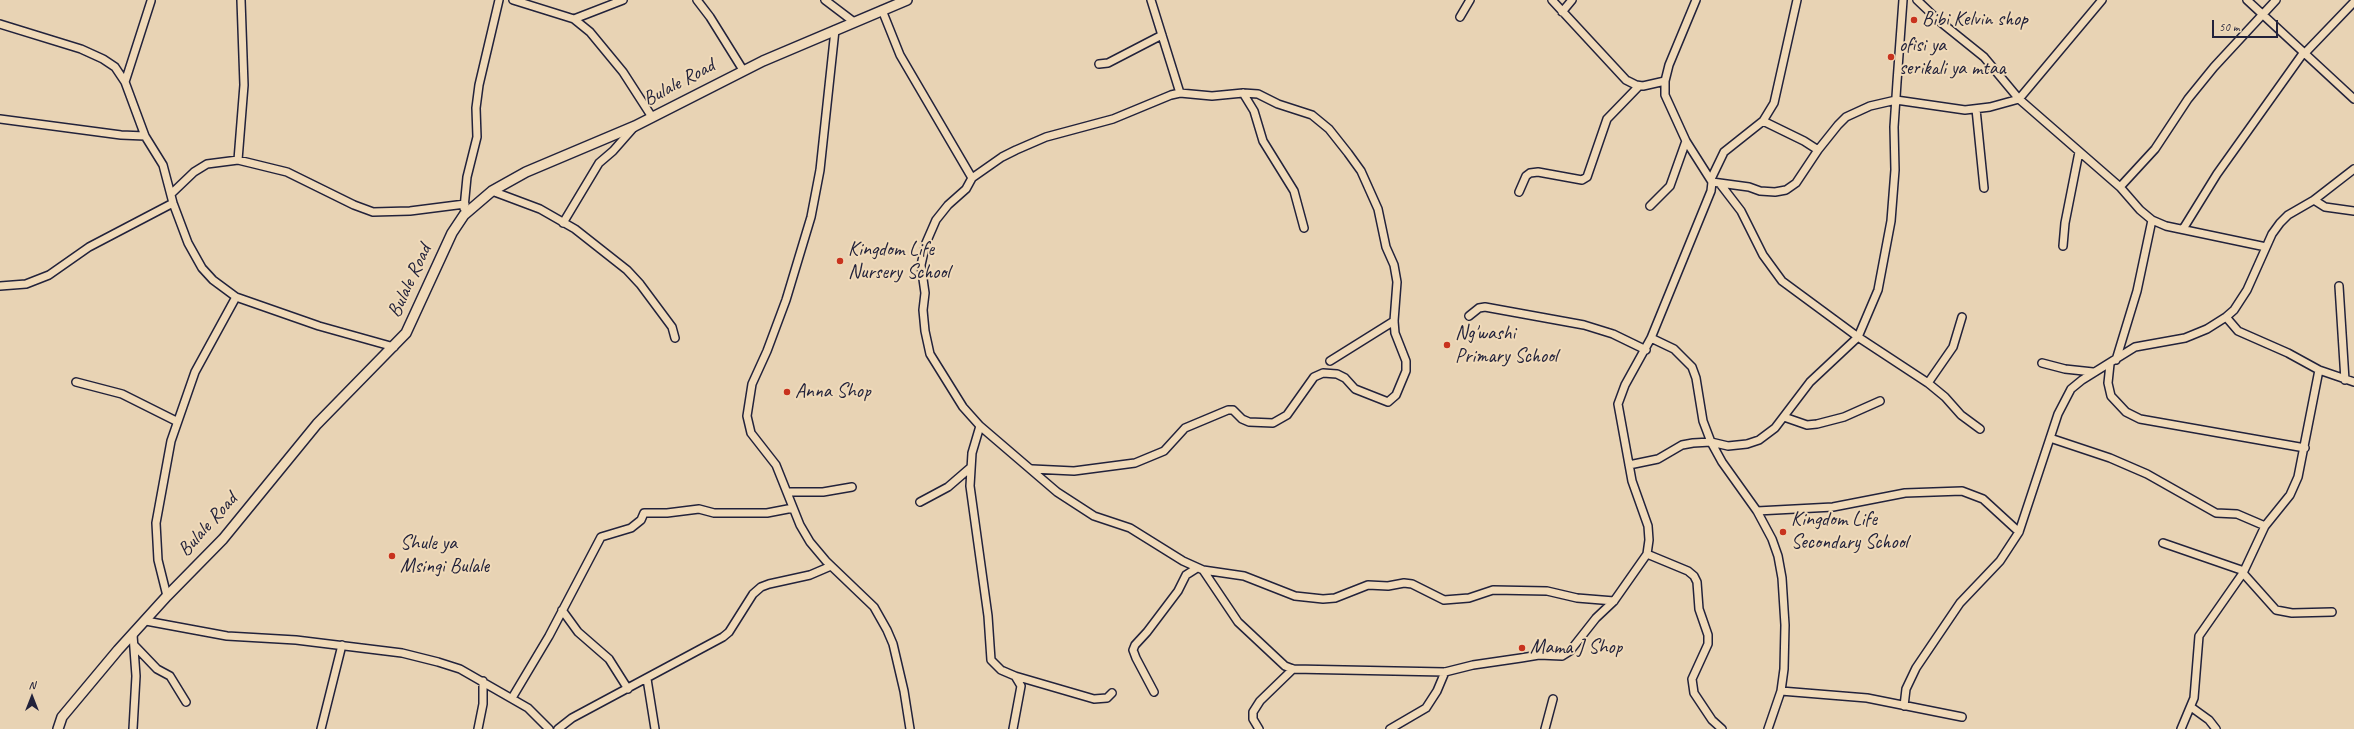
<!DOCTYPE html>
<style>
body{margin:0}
#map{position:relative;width:2354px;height:729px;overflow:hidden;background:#e8d3b4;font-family:Caveat,sans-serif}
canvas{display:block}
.north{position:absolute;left:12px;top:677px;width:40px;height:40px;-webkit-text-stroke:3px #f0dab9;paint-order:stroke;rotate:0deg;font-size:11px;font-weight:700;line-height:16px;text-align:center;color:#22223b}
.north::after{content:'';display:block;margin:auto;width:14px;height:18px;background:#22223b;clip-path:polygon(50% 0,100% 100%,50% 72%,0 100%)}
.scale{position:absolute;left:2212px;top:20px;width:66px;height:18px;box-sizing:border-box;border:2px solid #22223b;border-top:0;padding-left:5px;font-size:12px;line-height:14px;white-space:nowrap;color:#22223b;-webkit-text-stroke:3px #f0dab9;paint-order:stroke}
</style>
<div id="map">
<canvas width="2354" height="729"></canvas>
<div class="north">N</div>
<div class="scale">50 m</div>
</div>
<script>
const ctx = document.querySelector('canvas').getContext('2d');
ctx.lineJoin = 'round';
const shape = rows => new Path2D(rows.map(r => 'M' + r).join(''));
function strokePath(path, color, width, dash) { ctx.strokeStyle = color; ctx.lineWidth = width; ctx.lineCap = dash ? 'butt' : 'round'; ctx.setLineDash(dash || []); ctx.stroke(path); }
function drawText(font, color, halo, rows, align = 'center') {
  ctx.font = font + ' Caveat,sans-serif'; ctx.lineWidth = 4; ctx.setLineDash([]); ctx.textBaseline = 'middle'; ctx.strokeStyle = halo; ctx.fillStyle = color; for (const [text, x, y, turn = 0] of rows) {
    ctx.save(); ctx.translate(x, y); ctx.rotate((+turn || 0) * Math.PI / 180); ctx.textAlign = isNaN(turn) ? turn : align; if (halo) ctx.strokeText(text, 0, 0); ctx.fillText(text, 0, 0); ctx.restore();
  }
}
const minor = shape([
 [513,0,574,19,590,32,623,72,652,117],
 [697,0,710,17,743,70],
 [825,0,854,22],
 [1151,0,1180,93],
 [1552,0,1626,80,1636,85,1643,86,1665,81],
 [1917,0,1938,20,1984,57,2019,99,2120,187,2140,210,2152,220,2166,226,2266,247],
 [2247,0,2354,99],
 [882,10,900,55,972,178,966,189,948,205,936,220,926,243,921,265,925,293,923,310,925,331,930,354,963,407,980,426,1057,492,1094,516,1130,528,1183,561,1203,570,1238,622,1285,666,1293,669,1445,672,1473,665,1521,658,1539,655,1562,656,1570,651,1596,618,1614,601,1647,554,1649,540,1648,526,1632,481,1618,404,1625,385,1651,338,1711,191,1712,182,1686,141,1665,95,1665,81,1669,65,1696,0],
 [1562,12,1572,0],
 [1460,17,1470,0],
 [574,19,623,0],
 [0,24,81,49,103,59,115,67,125,82,145,136,163,165,173,203,188,243,202,268,213,280,236,297,319,326,394,347],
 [835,30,820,170,811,217,786,300,767,351,752,384,747,416,751,433,776,465,800,525,810,542,826,561,874,607,887,630,893,644,904,691,910,729],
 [2305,53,2354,2],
 [1099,64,1108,63,1162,35],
 [125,82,151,1],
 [1243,93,1254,111,1263,141,1294,191,1304,228],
 [1976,109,1984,188],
 [0,119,121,135,145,136],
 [1763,121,1804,141,1818,150],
 [238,160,244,85,241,0],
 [972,178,1002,157,1016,150,1046,137,1113,119,1171,95,1180,93,1212,96,1243,93,1258,94,1278,104,1312,115,1329,129,1348,153,1361,171,1378,209,1386,247,1394,265,1397,282,1394,321,1395,333,1406,361,1406,371,1396,395,1388,402,1355,389,1345,378,1337,374,1323,373,1314,377,1287,415,1273,423,1249,422,1242,419,1233,410,1228,410,1185,428,1164,451,1135,463,1074,471,1032,469],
 [1711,179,1724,152,1763,121,1774,103,1797,0],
 [1712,182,1749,187,1760,191,1775,192,1786,190,1796,183,1818,150,1838,125,1846,117,1870,106,1896,100,1965,110,1990,107,2019,99,2102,0],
 [1721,185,1741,211,1763,255,1782,281,1858,337,1928,383,1945,397,1961,415,1980,429],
 [2120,187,2155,149,2188,99,2214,67,2276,0],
 [492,191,540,209,575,229,627,270,640,284,672,327,675,338],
 [1519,192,1526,176,1530,173,1538,172,1582,180,1587,177,1607,119,1639,86],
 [171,194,194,172,207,164,238,160,287,172,354,205,373,212,410,211,465,204],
 [2314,200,2325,207,2354,211],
 [1650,206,1670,186,1686,141],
 [464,208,467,177,477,137,476,108,479,85,499,0],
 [563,223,599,163,613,151,635,126],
 [2183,229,2217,174,2304,52],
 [2063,246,2065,223,2079,152],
 [0,286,26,284,49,275,89,247,173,203],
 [2339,286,2345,380],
 [1469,316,1479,308,1485,307,1584,325,1613,334,1646,350],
 [2226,317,2238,331,2288,353,2319,370,2354,382],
 [1651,338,1674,349,1692,367,1696,378,1703,421,1711,442,1722,462,1757,511,1772,539,1778,556,1782,578,1785,625,1784,669,1781,691,1768,729],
 [2116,360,2137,291,2152,220],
 [1330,361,1394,321],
 [2042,363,2065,369,2093,372],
 [2110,364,2108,383,2111,396,2126,412,2140,419,2305,448],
 [76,382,122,394,176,421],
 [1928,383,1953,347,1962,317],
 [1784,417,1807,425,1817,424,1844,417,1880,401],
 [980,426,972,453,970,486,988,616,991,660,1001,670,1015,676,1021,686,1013,729],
 [2050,438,2110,458,2147,474,2216,513,2237,514,2265,526],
 [1629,465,1658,459,1682,445,1693,443,1711,442,1728,446,1747,444,1759,440,1775,428,1810,382,1858,337,1878,290,1891,221,1895,170,1894,127,1897,82,1903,0],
 [787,492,823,492,852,487],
 [920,502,948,487,970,468],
 [1757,511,1833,507,1905,493,1962,491,1983,499,2019,532],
 [2163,543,2244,571],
 [1647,554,1688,571,1694,576,1697,582,1699,609,1708,635,1708,644,1692,679,1694,693,1712,720,1722,729],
 [1203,570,1244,576,1295,596,1323,599,1335,598,1368,585,1388,586,1404,583,1412,584,1444,600,1469,598,1493,590,1547,591,1577,598,1614,601],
 [2243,573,2276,610,2292,613,2332,612],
 [167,596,158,560,156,523,171,441,195,372,236,297],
 [562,610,578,632,609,659,628,689],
 [146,621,227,636,296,640,402,653,438,662,460,669,528,708,549,729],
 [133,635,136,676,133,729],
 [134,645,157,669,170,676,186,702],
 [1015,676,1094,699,1107,698,1112,693],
 [647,679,655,729],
 [1781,691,1867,698,1962,717],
 [1154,692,1136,658,1133,650,1135,645,1147,632,1178,591,1186,575,1197,568],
 [512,698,549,636,601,537,631,528,641,520,644,513,667,513,699,509,714,513,767,513,793,508],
 [1904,706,1906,689,1916,668,1960,603,2000,561,2019,532,2058,414,2071,389,2082,380,2135,347,2185,338,2207,329,2226,317,2234,310,2247,290,2272,234,2280,223,2288,215,2314,200,2354,169],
 [2191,707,2209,720,2216,729],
 [321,729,342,645],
 [478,729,483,704,483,681],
 [558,729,572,718,723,637,729,632,753,594,761,587,769,584,810,575,831,566],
 [1259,729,1253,719,1253,712,1260,701,1293,669],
 [1390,729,1426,708,1437,691,1445,672],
 [1545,729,1553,699],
 [2181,729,2194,698,2199,636,2243,573,2265,526,2290,495,2298,477,2319,370]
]);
const tertiary = shape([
 [58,729,62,717,118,650,167,596,223,539,317,424,406,333,452,233,464,215,492,191,526,172,635,126,763,61,907,0]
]);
strokePath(minor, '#22223b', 10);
strokePath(tertiary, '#22223b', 12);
strokePath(minor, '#f0dab9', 7);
strokePath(tertiary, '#f0dab9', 9);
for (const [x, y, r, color] of [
 [1914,20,4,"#c8321e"],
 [1891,57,4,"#c8321e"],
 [840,261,4,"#c8321e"],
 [1447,345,4,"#c8321e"],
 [787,392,4,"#c8321e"],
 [1783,532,4,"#c8321e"],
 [392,556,4,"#c8321e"],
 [1522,648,4,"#c8321e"]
]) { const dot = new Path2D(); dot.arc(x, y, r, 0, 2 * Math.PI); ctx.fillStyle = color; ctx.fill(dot); strokePath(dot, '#f0dab9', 1.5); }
drawText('20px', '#22223b', '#f0dab9', [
 ["Bibi Kelvin shop",1922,20],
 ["ofisi ya",1899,46],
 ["serikali ya mtaa",1899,69],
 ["Kingdom Life",848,250],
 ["Nursery School",848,273],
 ["Ng'washi",1455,334],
 ["Primary School",1455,357],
 ["Anna Shop",795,392],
 ["Kingdom Life",1791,520],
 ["Secondary School",1791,543],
 ["Shule ya",400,544],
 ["Msingi Bulale",400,567],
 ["Mama J Shop",1530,648]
], 'left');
drawText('20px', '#22223b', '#f0dab9', [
 ["Bulale Road",679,83,-28],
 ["Bulale Road",410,281,-65],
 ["Bulale Road",208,525,-48]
]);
</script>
